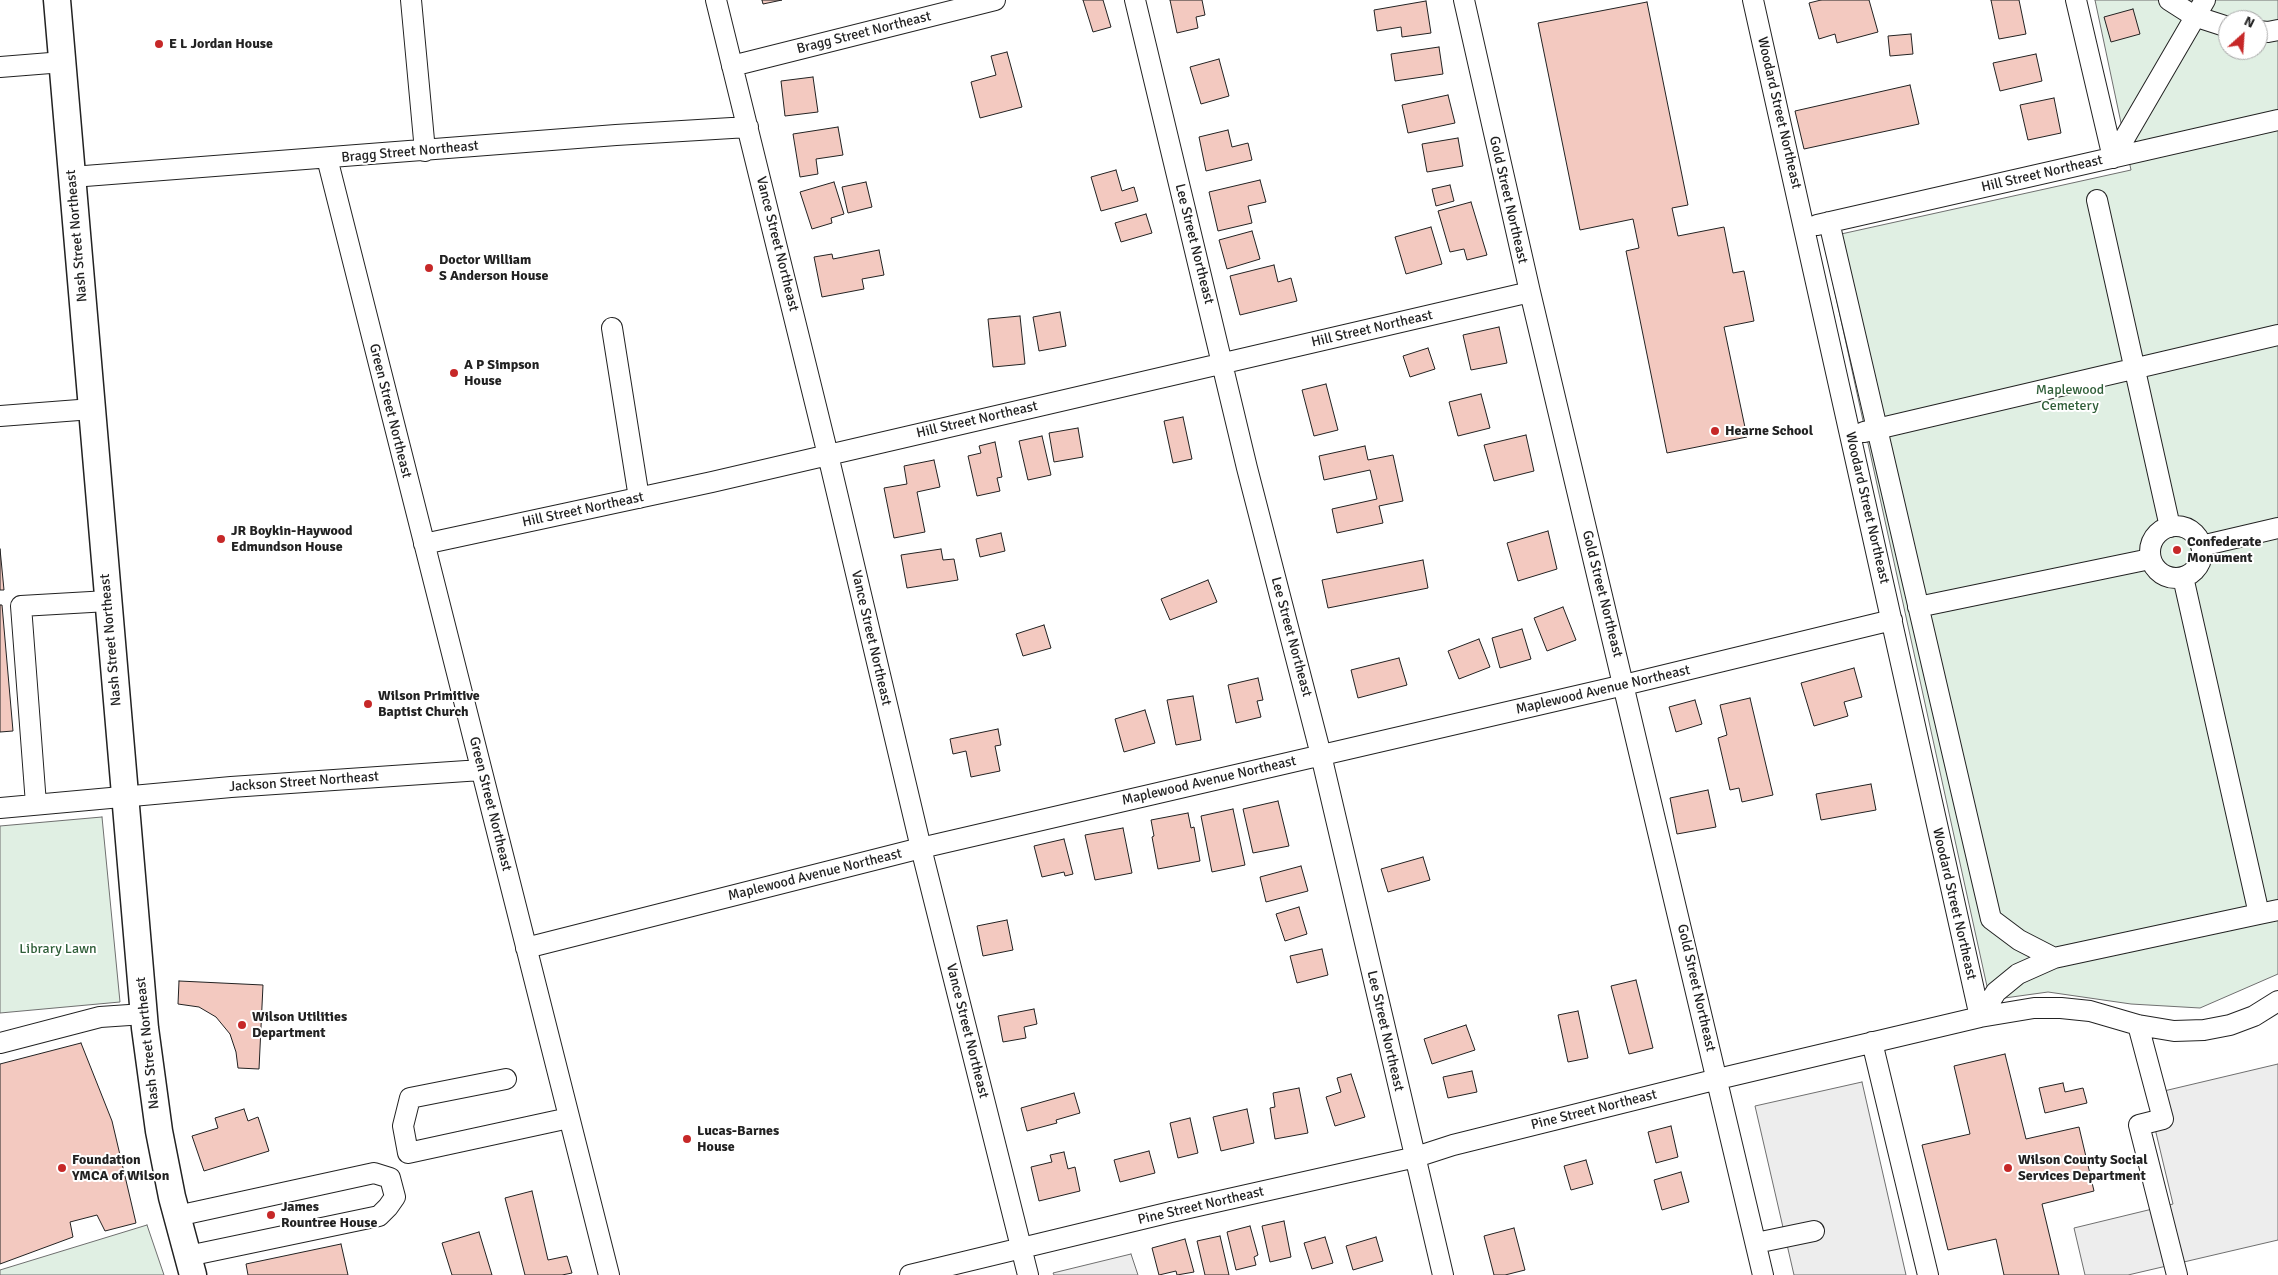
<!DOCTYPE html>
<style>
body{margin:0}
#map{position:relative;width:2278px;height:1275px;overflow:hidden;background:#fff;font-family:Signika,sans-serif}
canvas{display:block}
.north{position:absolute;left:2218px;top:10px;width:50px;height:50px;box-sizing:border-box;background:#fff;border:1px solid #a7a7a7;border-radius:50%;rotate:26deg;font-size:14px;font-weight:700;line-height:20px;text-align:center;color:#222}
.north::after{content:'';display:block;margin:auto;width:18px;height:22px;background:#c62828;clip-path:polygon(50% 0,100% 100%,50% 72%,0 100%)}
</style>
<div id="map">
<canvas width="2278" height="1275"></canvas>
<div class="north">N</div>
</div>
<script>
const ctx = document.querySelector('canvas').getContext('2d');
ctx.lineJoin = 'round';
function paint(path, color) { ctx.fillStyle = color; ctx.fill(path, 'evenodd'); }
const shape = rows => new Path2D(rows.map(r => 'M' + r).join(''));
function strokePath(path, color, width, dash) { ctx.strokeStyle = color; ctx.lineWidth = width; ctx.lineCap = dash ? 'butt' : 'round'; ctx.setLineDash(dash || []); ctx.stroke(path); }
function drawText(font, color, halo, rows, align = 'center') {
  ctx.font = font + ' Signika,sans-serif'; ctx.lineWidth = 4; ctx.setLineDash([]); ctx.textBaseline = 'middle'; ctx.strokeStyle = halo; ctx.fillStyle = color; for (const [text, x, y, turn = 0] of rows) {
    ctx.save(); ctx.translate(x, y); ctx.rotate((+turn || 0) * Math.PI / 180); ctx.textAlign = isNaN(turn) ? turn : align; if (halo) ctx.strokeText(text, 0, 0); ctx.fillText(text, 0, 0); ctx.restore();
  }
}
const green = shape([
 [2095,0,2278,0,2278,974,2200,1008,2131,1004,2048,992,1990,1000,1823,238,2131,170,2095,0],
 [2228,20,2258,20,2258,50,2228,50,2228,20],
 [102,817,120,1002,0,1013,0,826,102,817],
 [147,1225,164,1275,0,1275,0,1270,147,1225]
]);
paint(green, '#e0efe3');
strokePath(green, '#6f6f6f', 1);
const parking = shape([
 [2278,1064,2278,1240,2128,1275,2085,1275,2074,1228,2173,1204,2147,1095,2278,1064],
 [1862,1082,1906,1275,1794,1275,1755,1106,1862,1082],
 [1131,1254,1138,1275,1054,1275,1053,1273,1131,1254]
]);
paint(parking, '#ededed');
strokePath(parking, '#6f6f6f', 1);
const building = shape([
 [762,0,782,0,763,4,762,0],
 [1083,0,1103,0,1111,27,1093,32,1083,0],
 [1170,0,1202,0,1205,15,1196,17,1198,28,1177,33,1170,0],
 [1821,0,1869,0,1878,32,1837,43,1835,34,1819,39,1809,3,1821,0],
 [1991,0,2019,0,2026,34,1999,39,1991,0],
 [1426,1,1431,33,1402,37,1401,27,1377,31,1374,10,1426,1],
 [1647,2,1688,205,1672,208,1678,236,1724,227,1733,273,1744,271,1754,321,1724,327,1747,437,1667,453,1626,251,1639,248,1633,219,1580,230,1538,23,1647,2],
 [2133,9,2140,34,2111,42,2104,17,2133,9],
 [1911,34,1913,54,1890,56,1888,36,1911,34],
 [1439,47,1443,74,1395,81,1391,54,1439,47],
 [1007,52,1022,107,980,118,971,82,996,75,991,56,1007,52],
 [2036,54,2042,81,2000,91,1993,63,2036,54],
 [1219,59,1229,96,1201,104,1190,67,1219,59],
 [813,77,818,112,785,116,781,81,813,77],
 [1910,85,1919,124,1804,149,1795,111,1910,85],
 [1448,95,1455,123,1408,133,1402,105,1448,95],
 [2054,98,2061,133,2028,140,2020,105,2054,98],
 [838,127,843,155,816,159,818,174,800,177,793,134,838,127],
 [1228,130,1232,147,1248,143,1252,160,1206,171,1199,137,1228,130],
 [1458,138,1463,166,1427,172,1422,144,1458,138],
 [1116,170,1122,191,1134,187,1138,201,1101,211,1091,177,1116,170],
 [1260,180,1266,202,1248,206,1252,223,1218,231,1209,192,1260,180],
 [834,182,844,214,831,218,832,223,812,229,800,192,834,182],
 [866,182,872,207,848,213,842,187,866,182],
 [1450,185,1454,201,1436,206,1432,189,1450,185],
 [1471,202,1487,255,1467,260,1464,249,1450,252,1438,211,1471,202],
 [1146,214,1152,233,1121,242,1115,223,1146,214],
 [1431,227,1442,264,1406,274,1395,237,1431,227],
 [1252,231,1260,259,1227,269,1219,240,1252,231],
 [879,250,884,275,862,279,864,289,822,297,814,257,832,254,833,259,879,250],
 [1274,265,1278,282,1291,278,1297,301,1240,315,1230,276,1274,265],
 [1060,312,1066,346,1039,351,1033,317,1060,312],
 [1020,316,1025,364,993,367,988,319,1020,316],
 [1499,327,1507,363,1471,370,1463,335,1499,327],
 [1428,348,1435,369,1410,377,1403,356,1428,348],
 [1326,384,1338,430,1314,436,1302,390,1326,384],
 [1481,394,1490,428,1458,436,1449,402,1481,394],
 [1183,417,1192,459,1173,463,1164,421,1183,417],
 [1078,428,1083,457,1054,462,1049,433,1078,428],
 [1526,435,1534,471,1494,481,1484,445,1526,435],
 [1042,436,1051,475,1028,480,1019,441,1042,436],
 [995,442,1002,477,997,478,1000,491,977,496,968,456,981,453,979,446,995,442],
 [1365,446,1368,460,1393,455,1403,501,1379,506,1383,523,1337,533,1332,509,1377,499,1370,470,1324,480,1319,456,1365,446],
 [934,460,940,487,917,492,925,532,894,538,884,488,907,484,904,466,934,460],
 [1548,531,1557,569,1518,581,1507,543,1548,531],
 [1001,533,1005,551,980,557,976,539,1001,533],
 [0,549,4,590,0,590,0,549],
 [941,549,943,560,954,559,958,580,907,588,901,555,941,549],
 [1423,560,1428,588,1328,608,1322,580,1423,560],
 [1208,580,1217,602,1170,620,1161,599,1208,580],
 [0,605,2,605,13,731,0,732,0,605],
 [1563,607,1576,640,1547,651,1534,618,1563,607],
 [1044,625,1051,648,1023,656,1016,634,1044,625],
 [1522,629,1531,659,1500,668,1492,638,1522,629],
 [1479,639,1490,667,1459,679,1448,651,1479,639],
 [1399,658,1407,685,1358,698,1351,670,1399,658],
 [1854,668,1862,697,1844,702,1848,716,1814,726,1801,683,1854,668],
 [1258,678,1263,700,1257,701,1261,717,1236,723,1228,685,1258,678],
 [1193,696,1201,740,1176,745,1167,700,1193,696],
 [1750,698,1773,795,1742,802,1739,788,1730,790,1718,738,1727,735,1720,705,1750,698],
 [1695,700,1702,724,1676,732,1669,707,1695,700],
 [1145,710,1155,743,1124,752,1115,719,1145,710],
 [998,729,1001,745,995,746,1000,771,971,777,966,751,953,754,950,739,998,729],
 [1871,784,1876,810,1821,820,1816,794,1871,784],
 [1708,790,1716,827,1677,834,1670,798,1708,790],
 [1278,801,1289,846,1253,853,1243,809,1278,801],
 [1233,809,1245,865,1212,872,1201,816,1233,809],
 [1188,813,1191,828,1194,827,1200,861,1158,869,1152,837,1154,836,1151,820,1188,813],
 [1123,828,1132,873,1095,880,1085,835,1123,828],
 [1064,839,1073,874,1065,876,1064,872,1042,877,1034,846,1064,839],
 [1423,857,1430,880,1388,892,1381,869,1423,857],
 [1301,866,1308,891,1266,902,1260,877,1301,866],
 [1299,907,1307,934,1285,941,1276,914,1299,907],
 [1007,920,1013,950,983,956,977,926,1007,920],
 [1322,949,1328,975,1297,983,1290,956,1322,949],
 [1636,980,1653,1048,1629,1054,1611,986,1636,980],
 [179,981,263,985,259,1069,238,1068,236,1052,230,1034,216,1017,199,1007,178,1004,179,981],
 [1034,1009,1037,1024,1024,1027,1026,1038,1003,1042,998,1016,1034,1009],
 [1578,1011,1588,1058,1568,1062,1558,1015,1578,1011],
 [1466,1025,1475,1050,1432,1064,1424,1039,1466,1025],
 [81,1043,112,1121,136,1223,105,1231,97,1215,70,1222,73,1237,0,1264,0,1064,81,1043],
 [2005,1054,2026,1139,2079,1127,2094,1191,2042,1204,2059,1275,2004,1275,1996,1239,1948,1250,1922,1145,1970,1134,1954,1066,2005,1054],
 [1472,1071,1477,1092,1448,1098,1443,1077,1472,1071],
 [1351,1074,1365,1117,1335,1126,1326,1097,1341,1092,1337,1078,1351,1074],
 [2063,1083,2065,1092,2083,1088,2087,1103,2045,1113,2039,1088,2063,1083],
 [1299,1088,1308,1133,1275,1139,1270,1108,1275,1107,1273,1093,1299,1088],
 [1074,1093,1080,1113,1056,1120,1057,1123,1027,1131,1021,1108,1074,1093],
 [244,1109,248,1121,258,1117,269,1151,204,1171,192,1136,218,1128,215,1118,244,1109],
 [1247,1109,1254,1143,1221,1151,1213,1117,1247,1109],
 [1190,1118,1198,1153,1178,1158,1170,1123,1190,1118],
 [1671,1126,1678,1157,1656,1163,1648,1132,1671,1126],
 [1149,1151,1155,1173,1120,1182,1114,1160,1149,1151],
 [1064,1152,1068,1169,1075,1167,1080,1191,1039,1201,1031,1167,1052,1162,1050,1155,1064,1152],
 [1586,1160,1593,1184,1571,1190,1564,1166,1586,1160],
 [1681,1172,1689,1202,1662,1210,1654,1180,1681,1172],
 [532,1191,548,1260,567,1256,572,1273,562,1275,525,1275,505,1198,532,1191],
 [1284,1221,1291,1257,1270,1262,1262,1226,1284,1221],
 [1250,1226,1258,1255,1254,1257,1256,1265,1236,1270,1227,1232,1250,1226],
 [1514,1228,1525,1270,1505,1275,1494,1275,1484,1236,1514,1228],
 [479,1232,492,1275,452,1275,442,1243,479,1232],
 [1220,1236,1229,1275,1205,1275,1197,1241,1220,1236],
 [1325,1237,1333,1263,1312,1269,1304,1243,1325,1237],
 [1376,1237,1383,1261,1353,1270,1346,1246,1376,1237],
 [1185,1239,1194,1272,1177,1275,1176,1271,1159,1275,1152,1248,1185,1239],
 [341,1244,348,1275,248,1275,246,1264,341,1244]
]);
paint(building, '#f3c9c0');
strokePath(building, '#222', 1);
const minor = shape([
 [411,0,425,151],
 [716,0,828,455,921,848,1028,1275],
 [1135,0,1247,468,1321,755,1443,1275],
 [1464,0,1530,292,1763,1275],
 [1753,0,1980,1017],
 [2076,0,2113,158],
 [2169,0,2194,16,2228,27],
 [2258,31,2268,32,2278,30],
 [732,66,995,0],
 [0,67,63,62],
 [327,158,609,1275],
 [2113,158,2205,0],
 [72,177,616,135,748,127],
 [2097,200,2170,527],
 [1829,222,1991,919,2019,940,2054,958],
 [1817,225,2278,120],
 [612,328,639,498],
 [0,416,92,409],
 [1864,432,2278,335],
 '2150 552a26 26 0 1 1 52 0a26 26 0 1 1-52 0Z',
 [424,544,712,482,1530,292],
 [2201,546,2278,528],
 [2183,577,2259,914,2278,910],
 [1918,607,2150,559],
 [36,804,21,606,108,601],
 [0,808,231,787,481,770],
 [526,948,921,848,1624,685,1892,620],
 [1980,1017,1996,992,2018,974,2054,958,2259,914],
 [2138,1025,2163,1119,2139,1125,2177,1275],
 [1872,1042,1928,1275],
 [0,1043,100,1017,144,1014],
 [506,1079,410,1098,403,1126,408,1153,569,1118],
 [177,1216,374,1173,390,1178,395,1197,388,1207,379,1216,188,1256],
 [1756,1243,1814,1231],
 [910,1275,1171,1212,1416,1157,1453,1145,1718,1079,1980,1017,2034,1008,2061,1008,2090,1011,2138,1025,2174,1031,2204,1030,2230,1025,2254,1016,2278,1001]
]);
const major = shape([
 [57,0,145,1028,159,1131,172,1197,193,1275]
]);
strokePath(minor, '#222', 22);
strokePath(major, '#222', 29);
strokePath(minor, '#fff', 20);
strokePath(major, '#fff', 26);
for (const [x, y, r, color] of [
 [159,44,5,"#c62828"],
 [429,268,5,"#c62828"],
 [454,373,5,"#c62828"],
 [1715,431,5,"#c62828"],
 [221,539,5,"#c62828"],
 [2177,550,5,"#c62828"],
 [368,704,5,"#c62828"],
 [242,1025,5,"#c62828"],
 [687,1139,5,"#c62828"],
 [62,1168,5,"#c62828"],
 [2008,1168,5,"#c62828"],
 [271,1215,5,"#c62828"]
]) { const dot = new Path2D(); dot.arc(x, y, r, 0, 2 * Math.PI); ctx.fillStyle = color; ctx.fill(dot); strokePath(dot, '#fff', 2); }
drawText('14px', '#222', '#fff', [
 ["Bragg Street Northeast",864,33,-14],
 ["Woodard Street Northeast",1779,113,77],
 ["Bragg Street Northeast",410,152,-5],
 ["Hill Street Northeast",2042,174,-13],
 ["Gold Street Northeast",1508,200,77],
 ["Nash Street Northeast",77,236,-95],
 ["Vance Street Northeast",777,244,76],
 ["Lee Street Northeast",1194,244,76],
 ["Hill Street Northeast",1372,329,-13],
 ["Green Street Northeast",390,411,76],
 ["Hill Street Northeast",977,420,-13],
 ["Woodard Street Northeast",1867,508,77],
 ["Hill Street Northeast",583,510,-12],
 ["Gold Street Northeast",1602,594,76],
 ["Lee Street Northeast",1291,637,75],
 ["Vance Street Northeast",871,638,77],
 ["Nash Street Northeast",111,640,-95],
 ["Maplewood Avenue Northeast",1603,690,-13],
 ["Maplewood Avenue Northeast",1209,781,-13],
 ["Jackson Street Northeast",304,782,-4],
 ["Green Street Northeast",490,804,76],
 ["Maplewood Avenue Northeast",815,875,-14],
 ["Woodard Street Northeast",1954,904,77],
 ["Gold Street Northeast",1696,988,77],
 ["Vance Street Northeast",967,1031,76],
 ["Lee Street Northeast",1385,1031,77],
 ["Nash Street Northeast",148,1043,-96],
 ["Pine Street Northeast",1594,1110,-14],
 ["Pine Street Northeast",1201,1206,-13]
]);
drawText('bold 14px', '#222', '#fff', [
 ["E L Jordan House",169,44],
 ["Doctor William",439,260],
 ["S Anderson House",439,276],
 ["A P Simpson",464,365],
 ["House",464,381],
 ["Hearne School",1725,431],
 ["JR Boykin-Haywood",231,531],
 ["Edmundson House",231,547],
 ["Confederate",2187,542],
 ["Monument",2187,558],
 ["Wilson Primitive",378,696],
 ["Baptist Church",378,712],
 ["Wilson Utilities",252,1017],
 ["Department",252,1033],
 ["Lucas-Barnes",697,1131],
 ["House",697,1147],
 ["Foundation",72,1160],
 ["YMCA of Wilson",72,1176],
 ["Wilson County Social",2018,1160],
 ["Services Department",2018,1176],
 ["James",281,1207],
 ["Rountree House",281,1223]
], 'left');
drawText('14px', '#2f5e38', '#fff', [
 ["Maplewood",2070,390],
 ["Cemetery",2070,406],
 ["Library Lawn",58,949]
]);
</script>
